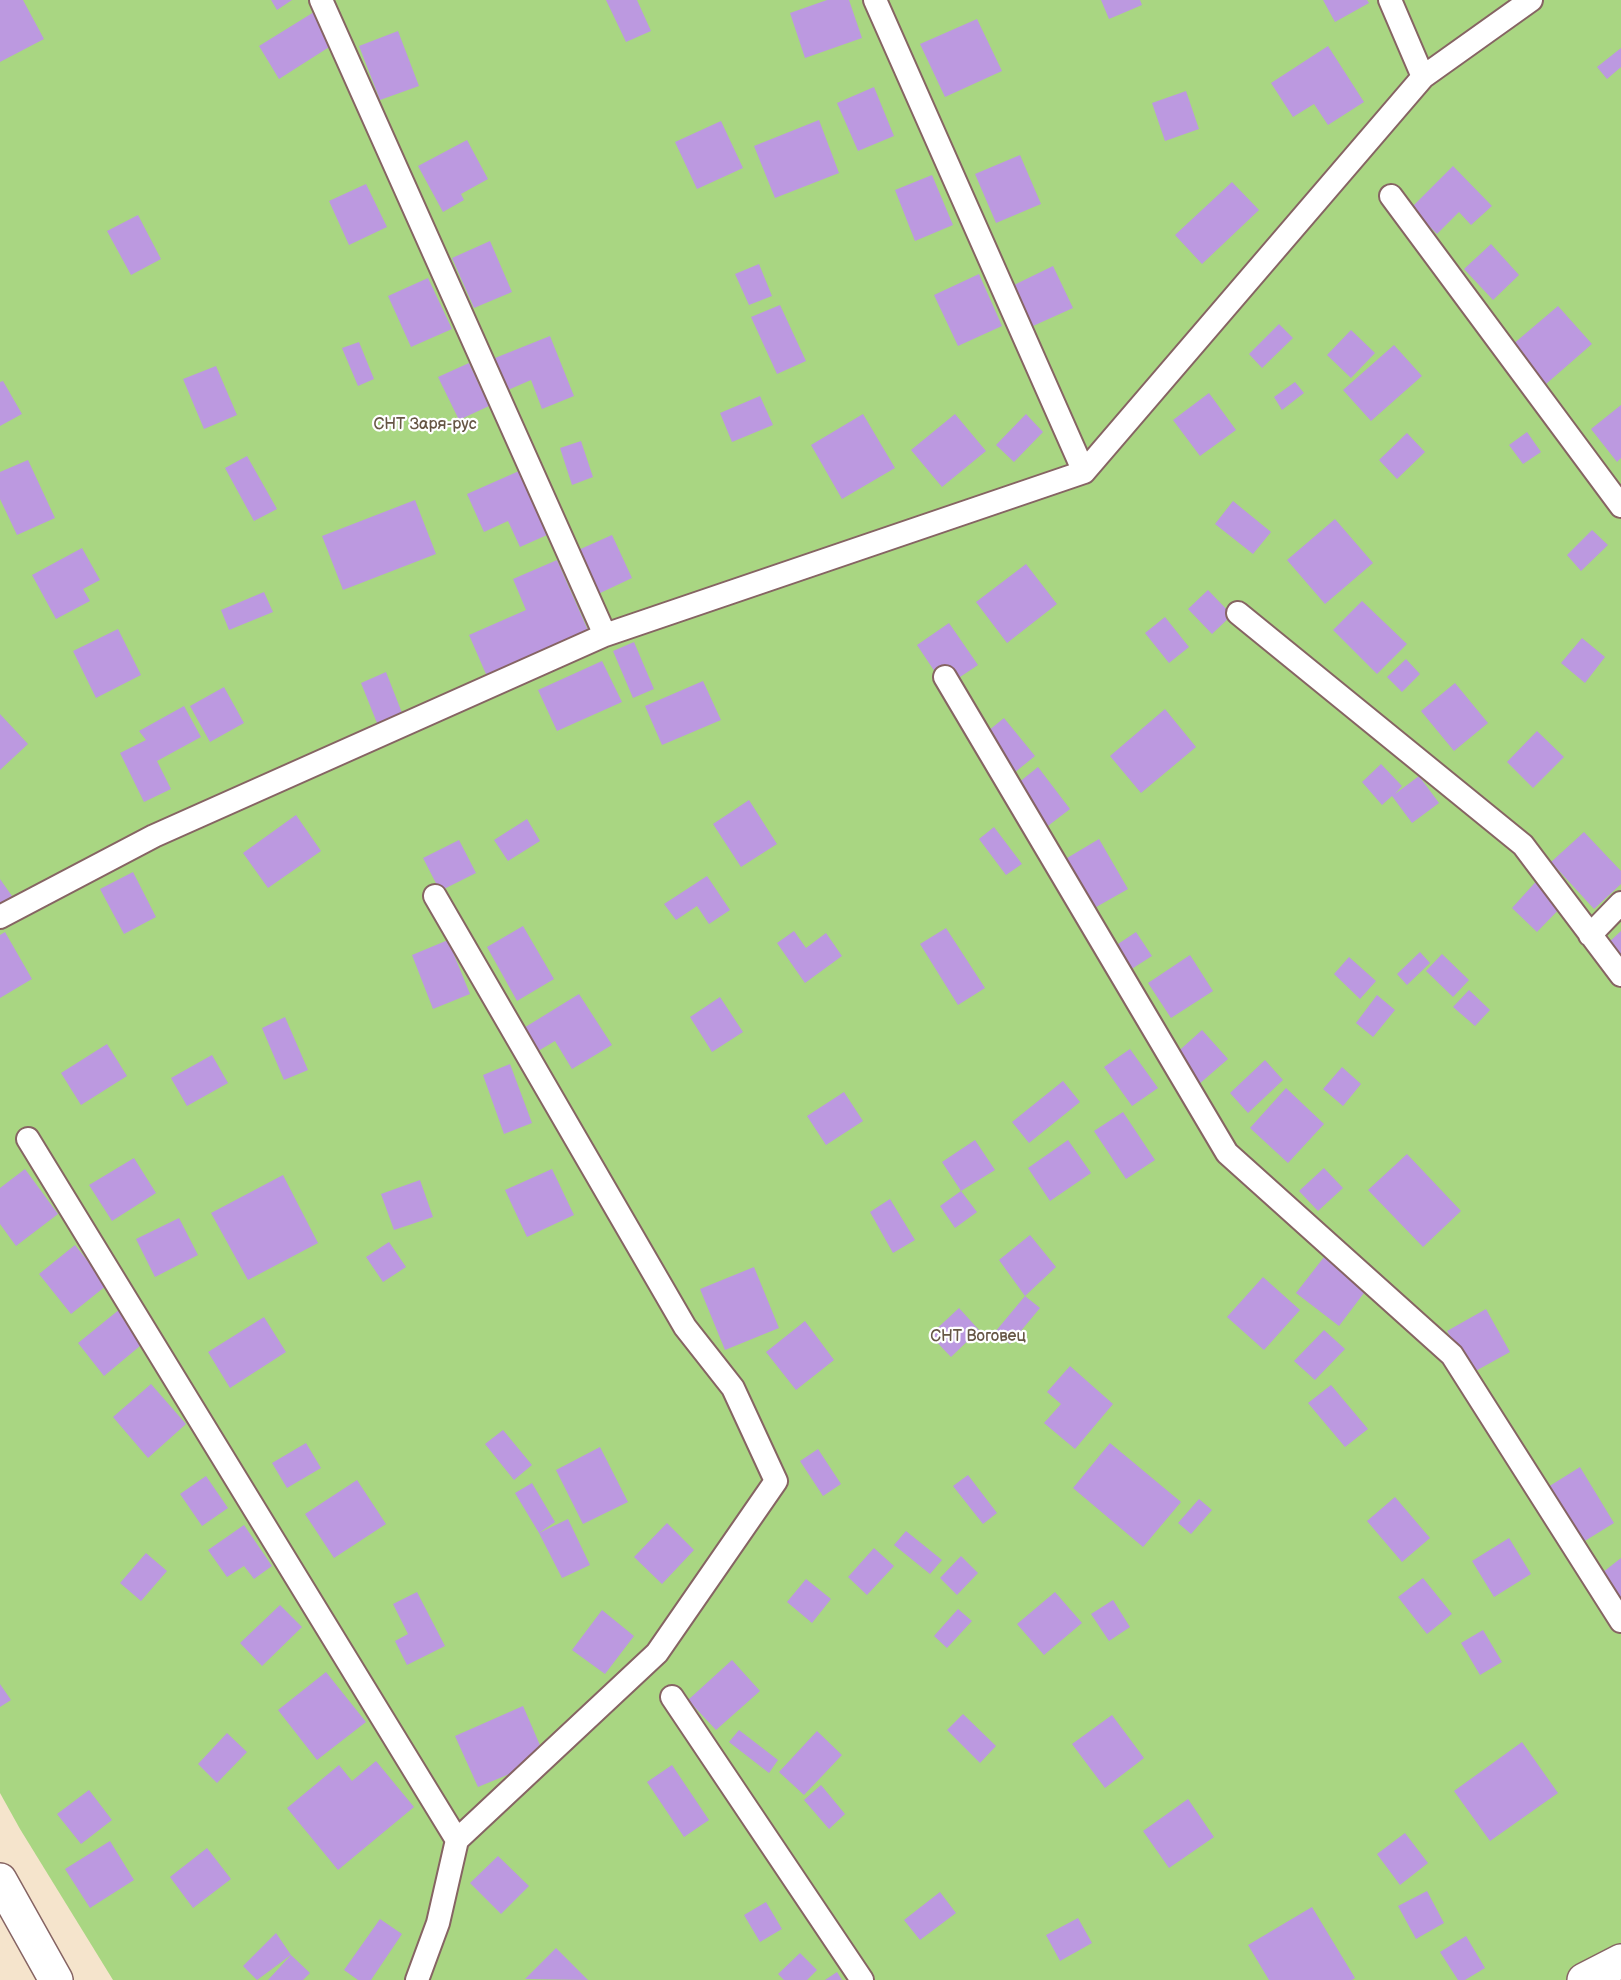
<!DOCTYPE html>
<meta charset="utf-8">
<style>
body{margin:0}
canvas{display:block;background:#f5e4cc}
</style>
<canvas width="1621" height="1980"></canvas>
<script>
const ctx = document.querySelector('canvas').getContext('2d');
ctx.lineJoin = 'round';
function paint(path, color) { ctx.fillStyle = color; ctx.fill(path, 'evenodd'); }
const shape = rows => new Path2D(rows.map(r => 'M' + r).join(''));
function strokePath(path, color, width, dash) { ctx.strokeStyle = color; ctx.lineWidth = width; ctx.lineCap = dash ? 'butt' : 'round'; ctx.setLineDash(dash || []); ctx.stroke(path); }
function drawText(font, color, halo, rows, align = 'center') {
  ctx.font = font + ' "Balsamiq Sans",sans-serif'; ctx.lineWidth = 4.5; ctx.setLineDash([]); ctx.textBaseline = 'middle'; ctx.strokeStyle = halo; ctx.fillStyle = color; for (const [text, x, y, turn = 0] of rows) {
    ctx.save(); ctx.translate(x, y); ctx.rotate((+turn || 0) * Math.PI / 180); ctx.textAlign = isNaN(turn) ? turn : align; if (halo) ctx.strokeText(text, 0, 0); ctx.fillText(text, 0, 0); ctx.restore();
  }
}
paint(shape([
 [0,0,1621,0,1621,1980,113,1980,20,1829,0,1793]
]), '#a9d682');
paint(shape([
 [0,0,23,0,44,39,0,62],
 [271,0,292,0,277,10],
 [606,0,637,0,651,31,626,42],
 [827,0,849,0,862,38,805,58,790,13],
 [1101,0,1140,0,1142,5,1109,19],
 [1323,0,1367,0,1369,3,1335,22],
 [314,12,334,44,279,79,259,46],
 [977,19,1002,71,945,97,920,44],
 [398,31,419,86,380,100,359,46],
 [1328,46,1364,102,1328,125,1314,104,1293,117,1271,83],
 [1621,48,1621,67,1607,79,1597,67],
 [874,87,894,136,858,151,837,103],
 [1186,91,1199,129,1165,141,1152,103],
 [819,120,839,173,775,198,754,146],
 [721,121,743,168,697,189,675,142],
 [467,140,488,179,461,194,464,200,443,212,418,166],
 [1020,155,1041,204,996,223,975,174],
 [1453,166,1492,206,1471,225,1459,212,1437,234,1411,208],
 [932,175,953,225,915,241,895,190],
 [1232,182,1259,210,1202,264,1175,235],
 [366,184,387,227,349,245,329,201],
 [138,215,161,259,131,275,107,231],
 [490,241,512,292,474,308,452,258],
 [1491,244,1519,275,1493,300,1464,269],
 [759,264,772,296,749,305,735,274],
 [1053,266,1073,308,1033,326,1014,285],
 [979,274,1002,326,958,346,934,295],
 [428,278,452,329,411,347,388,296],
 [780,305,806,361,777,374,751,317],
 [1558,306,1592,344,1546,384,1512,345],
 [1279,324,1293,338,1262,368,1249,354],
 [1351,330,1375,353,1351,378,1327,355],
 [550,336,574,396,542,409,531,380,508,390,495,358],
 [359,342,374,379,358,386,342,348],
 [1394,345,1422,376,1371,421,1343,390],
 [469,363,489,406,459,420,438,377],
 [216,366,237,415,204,429,183,379],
 [3,381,22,414,0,426,0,382],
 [1295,382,1304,393,1282,410,1274,397],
 [1209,393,1236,430,1200,456,1173,420],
 [760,396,773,425,732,442,720,413],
 [1621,405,1621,458,1617,462,1591,429],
 [863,414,895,468,842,499,811,445],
 [955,414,986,451,942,487,911,450],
 [1026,414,1043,432,1014,462,996,445],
 [1527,432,1541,452,1523,464,1509,445],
 [1407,433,1425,452,1397,479,1379,460],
 [581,441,593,477,572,485,560,448],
 [247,456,277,509,254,521,225,468],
 [28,460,55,518,17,535,0,499,0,472],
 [519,471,547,535,520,547,508,521,484,532,467,494],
 [415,500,436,554,343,590,322,536],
 [1233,501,1271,532,1253,554,1215,524],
 [1335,519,1373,563,1325,604,1287,560],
 [1592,530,1608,545,1581,571,1567,555],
 [612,535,632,578,596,595,576,551],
 [82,548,100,580,83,589,90,601,56,619,32,575],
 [557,560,591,637,489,681,469,635,526,610,513,579],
 [1026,564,1057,604,1007,643,976,602],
 [1208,590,1232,615,1212,634,1188,609],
 [264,592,273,612,229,630,221,610],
 [1362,601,1407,644,1377,674,1333,630],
 [1165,617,1189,647,1169,663,1145,633],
 [949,623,978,665,945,687,917,645],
 [118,629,141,675,96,698,73,651],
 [1582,638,1605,657,1585,683,1561,663],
 [634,642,654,689,633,698,613,651],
 [1406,659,1420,674,1402,692,1387,677],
 [602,661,622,702,557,731,538,690],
 [386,672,406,723,381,733,361,683],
 [703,681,721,720,662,745,645,706],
 [1455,683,1488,723,1454,751,1421,711],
 [224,687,244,723,210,742,190,706],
 [184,706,201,737,157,761,171,789,144,802,120,753,146,740,139,731],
 [1165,709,1196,747,1141,793,1110,756],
 [0,714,28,744,0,770],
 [1004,718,1035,756,1009,777,977,740],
 [1537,731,1564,757,1533,788,1507,762],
 [1381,764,1402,786,1395,794,1419,776,1439,803,1412,823,1392,796,1382,805,1362,782],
 [1038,767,1070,809,1044,829,1013,787],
 [749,800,777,844,741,867,713,824],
 [296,815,321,851,268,888,243,853],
 [527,819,540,841,508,861,494,840],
 [994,827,1022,864,1006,875,979,839],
 [1584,832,1621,871,1621,884,1594,909,1551,862],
 [1099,839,1128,889,1091,910,1062,861],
 [459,840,476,873,440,891,423,858],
 [133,872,156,917,124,934,100,889],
 [707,876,730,910,709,924,697,906,676,920,664,904],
 [1541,876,1567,901,1537,932,1512,908],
 [0,879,12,896,0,905],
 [523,926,554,979,517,1001,487,947],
 [946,928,985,988,958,1005,920,944],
 [794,931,806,948,826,933,842,956,805,983,777,943],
 [1621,931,1621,983,1595,955],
 [5,932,32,979,0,998,0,935],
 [1136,932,1152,956,1130,970,1115,946],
 [448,940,470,994,433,1009,412,955],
 [1420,952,1430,963,1407,985,1397,974],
 [1442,954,1469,980,1453,997,1426,971],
 [1190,955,1213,991,1171,1018,1148,983],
 [1349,957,1376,981,1360,999,1334,974],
 [1469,990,1490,1010,1475,1026,1453,1007],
 [579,994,612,1045,572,1069,555,1041,528,1057,514,1034],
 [1377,995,1395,1010,1373,1037,1356,1023],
 [720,997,743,1032,712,1052,690,1017],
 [285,1017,308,1070,284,1080,262,1028],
 [1202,1030,1228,1059,1198,1085,1172,1057],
 [107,1044,127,1076,81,1105,61,1073],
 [1130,1049,1158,1088,1132,1106,1104,1067],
 [212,1055,228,1083,187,1106,171,1078],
 [1265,1060,1283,1080,1248,1113,1230,1093],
 [510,1064,532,1123,504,1134,483,1075],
 [1342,1067,1361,1084,1343,1106,1323,1089],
 [1063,1081,1080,1102,1029,1143,1012,1122],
 [1286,1088,1324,1124,1288,1163,1250,1128],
 [844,1092,863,1121,826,1145,807,1116],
 [1123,1112,1155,1160,1126,1179,1094,1131],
 [975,1140,995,1170,961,1191,942,1162],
 [1068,1140,1091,1173,1050,1201,1028,1168],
 [1407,1154,1461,1211,1423,1247,1368,1190],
 [134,1158,156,1193,112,1221,89,1185],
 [1324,1168,1343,1188,1318,1211,1299,1191],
 [25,1169,58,1214,16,1246,0,1224,0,1188],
 [552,1169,574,1215,527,1237,505,1190],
 [283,1175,318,1243,248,1280,211,1213],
 [420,1180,433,1217,394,1230,381,1194],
 [961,1191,977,1212,955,1228,940,1206],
 [890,1199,915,1240,893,1253,870,1212],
 [179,1218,198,1255,155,1277,136,1239],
 [1030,1235,1056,1267,1025,1296,999,1260],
 [389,1242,406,1267,383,1282,366,1257],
 [75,1245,107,1285,71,1314,39,1274],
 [1324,1257,1367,1289,1339,1326,1296,1293],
 [754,1267,779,1328,725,1350,700,1289],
 [1263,1277,1300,1310,1264,1350,1227,1317],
 [1025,1296,1040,1308,1010,1344,995,1332],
 [959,1308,979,1330,951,1357,930,1335],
 [120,1309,146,1341,104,1376,78,1343],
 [1486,1309,1510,1352,1472,1373,1447,1331],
 [264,1317,286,1352,230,1388,208,1352],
 [805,1321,834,1360,796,1390,766,1352],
 [1324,1330,1345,1349,1315,1380,1294,1361],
 [1070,1366,1113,1404,1075,1449,1044,1423,1061,1404,1047,1392],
 [151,1384,186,1424,148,1458,113,1417],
 [1331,1385,1368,1429,1345,1447,1308,1403],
 [503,1430,532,1465,514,1480,485,1444],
 [306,1443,321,1468,287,1488,272,1463],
 [1110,1443,1181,1502,1143,1547,1073,1488],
 [600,1447,628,1502,583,1524,556,1470],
 [818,1449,841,1484,823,1496,800,1461],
 [1580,1467,1614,1523,1575,1547,1540,1492],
 [968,1475,997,1513,983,1524,953,1486],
 [206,1476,228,1508,202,1526,180,1494],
 [357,1480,386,1524,334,1558,305,1514],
 [532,1483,555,1522,539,1533,515,1493],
 [1395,1497,1430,1538,1402,1562,1367,1521],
 [1199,1499,1212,1510,1191,1534,1178,1523],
 [568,1519,590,1565,562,1578,539,1533],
 [667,1523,694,1550,662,1584,634,1557],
 [244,1525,272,1566,254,1579,244,1566,227,1577,208,1550],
 [906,1531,942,1560,930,1574,894,1545],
 [1509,1538,1531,1574,1494,1597,1472,1561],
 [874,1548,894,1566,867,1595,848,1577],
 [146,1553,167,1571,141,1601,120,1583],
 [961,1556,978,1573,957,1595,940,1578],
 [1621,1558,1621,1617,1593,1580],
 [1423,1578,1452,1614,1427,1634,1398,1597],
 [806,1579,831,1599,812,1623,787,1602],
 [417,1592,445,1646,407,1665,395,1641,408,1634,393,1604],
 [1055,1592,1082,1623,1044,1655,1017,1624],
 [1113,1600,1130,1627,1109,1641,1091,1614],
 [280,1605,302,1627,262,1666,240,1643],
 [958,1609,972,1621,947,1648,934,1636],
 [602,1610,634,1636,605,1674,572,1650],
 [1483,1630,1502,1662,1480,1675,1461,1643],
 [732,1660,760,1691,716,1730,688,1700],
 [326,1672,366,1722,317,1760,278,1710],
 [0,1684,11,1700,0,1707],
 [523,1706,546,1759,478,1787,455,1736],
 [963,1714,996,1746,980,1763,947,1730],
 [1112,1715,1144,1758,1105,1788,1072,1744],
 [739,1730,778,1760,769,1773,729,1742],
 [817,1731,842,1755,804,1795,779,1772],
 [227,1733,247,1752,217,1783,198,1764],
 [1522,1742,1558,1793,1490,1841,1454,1791],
 [376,1761,414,1807,338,1870,287,1808,339,1765,352,1781],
 [672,1765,709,1820,684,1837,647,1782],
 [821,1785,845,1814,829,1829,804,1800],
 [89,1790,112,1820,81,1844,57,1814],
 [1188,1799,1214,1837,1169,1868,1143,1831],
 [1405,1833,1428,1863,1400,1885,1377,1854],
 [110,1841,134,1880,90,1908,65,1869],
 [207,1848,231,1879,193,1908,170,1877],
 [498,1856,529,1886,501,1914,470,1883],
 [1427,1891,1444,1923,1416,1939,1398,1906],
 [940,1892,956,1913,920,1940,904,1920],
 [766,1902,782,1929,760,1942,744,1915],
 [1312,1907,1355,1978,1352,1980,1269,1980,1248,1945],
 [1078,1918,1092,1943,1060,1961,1046,1935],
 [380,1919,402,1934,371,1980,358,1980,344,1970],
 [276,1933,291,1955,257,1980,243,1966],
 [1466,1936,1485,1968,1465,1980,1458,1980,1440,1952],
 [556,1948,588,1980,525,1979],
 [800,1953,817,1970,807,1980,784,1980,778,1974],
 [291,1955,310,1973,303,1980,268,1980],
 [837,1972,842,1980,825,1980]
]), '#bc99e0');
const lane = shape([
 [321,0,605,635,1084,472,1423,77],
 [875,0,1084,472],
 [1390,0,1423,77,1531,0],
 [1391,196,1621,506],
 [1238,613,1523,845,1621,975],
 [945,677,1227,1153,1452,1355,1621,1621],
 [0,917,154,836,605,635],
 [1590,935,1621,903],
 [28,1139,457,1840],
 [672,1697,862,1980],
 [417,1980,438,1923,457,1840,657,1653,776,1481,733,1388,685,1327,435,896]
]);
const street = shape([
 [0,1880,56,1980],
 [1584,1980,1621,1961]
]);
strokePath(lane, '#866463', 26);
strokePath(street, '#866463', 36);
strokePath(lane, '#fff', 22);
strokePath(street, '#fff', 33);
drawText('16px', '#665645', '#fff', [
 ["СНТ Заря-рус",425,425],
 ["СНТ Воговец",978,1337]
]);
</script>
